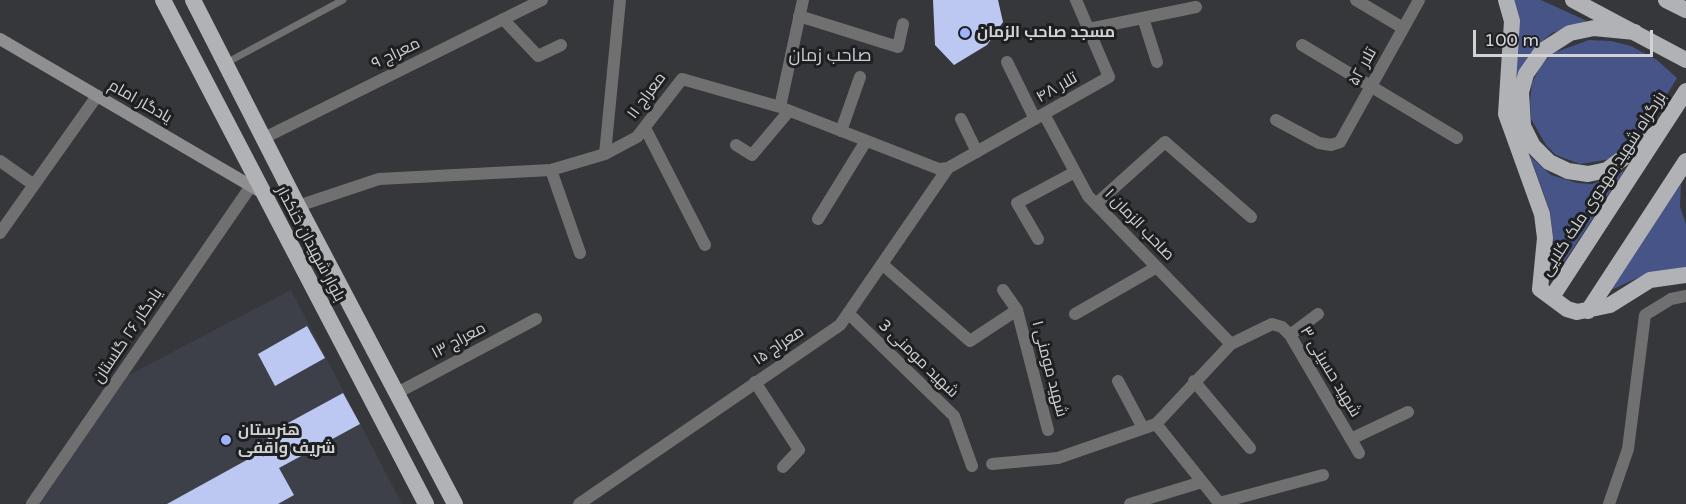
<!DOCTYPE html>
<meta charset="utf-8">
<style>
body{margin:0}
#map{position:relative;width:1686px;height:504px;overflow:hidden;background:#36373a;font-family:"Varela Round",sans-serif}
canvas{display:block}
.scale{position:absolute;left:1473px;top:30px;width:180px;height:27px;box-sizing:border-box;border:3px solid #d1d2d3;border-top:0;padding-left:8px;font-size:18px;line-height:21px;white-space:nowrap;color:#d1d2d3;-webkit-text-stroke:4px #1e1f20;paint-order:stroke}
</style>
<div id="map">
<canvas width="1686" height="504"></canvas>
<div class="scale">100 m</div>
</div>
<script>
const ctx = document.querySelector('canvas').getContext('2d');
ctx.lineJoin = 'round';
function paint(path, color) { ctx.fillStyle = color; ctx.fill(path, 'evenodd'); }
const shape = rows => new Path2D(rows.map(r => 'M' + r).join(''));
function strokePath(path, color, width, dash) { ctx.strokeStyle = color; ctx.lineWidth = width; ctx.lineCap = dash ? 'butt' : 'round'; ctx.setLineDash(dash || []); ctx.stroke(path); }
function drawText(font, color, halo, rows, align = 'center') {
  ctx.font = font + ' "Varela Round",Cairo,sans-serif'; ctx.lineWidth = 6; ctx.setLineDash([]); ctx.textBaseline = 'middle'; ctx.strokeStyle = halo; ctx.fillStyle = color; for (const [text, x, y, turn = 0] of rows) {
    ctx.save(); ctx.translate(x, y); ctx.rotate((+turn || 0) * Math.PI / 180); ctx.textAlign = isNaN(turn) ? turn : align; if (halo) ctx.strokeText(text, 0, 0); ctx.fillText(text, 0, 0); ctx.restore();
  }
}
paint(shape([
 [291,290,402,504,40,504,125,377]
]), '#3e4049');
paint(shape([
 [1514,0,1541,0,1587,21,1552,33,1541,42,1530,55,1514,86],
 [1589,40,1611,41,1631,46,1657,60,1677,78,1648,125,1626,149,1611,159,1580,164,1556,155,1546,145,1531,119,1530,101,1532,83,1541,65,1553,53],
 [1530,156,1551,175,1577,183,1592,184,1624,171,1553,279,1555,254,1550,211],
 [1681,184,1680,207,1686,224,1686,267,1648,273,1609,291]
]), '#475487');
paint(shape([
 [933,0,998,0,1003,22,987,45,954,65,935,45],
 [307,326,325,358,275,386,258,354],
 [343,393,360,424,279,468,294,495,278,504,167,504,272,446,266,435]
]), '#bcc8f2');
strokePath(shape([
 [226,63,343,0]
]), '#707071', 7);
strokePath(shape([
 [1356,0,1403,28],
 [799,16,898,47,903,24],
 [1143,18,1157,62],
 [503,19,538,56,561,45],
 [1089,29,1196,7],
 [1302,45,1457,138],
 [1007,62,1035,119],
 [780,107,803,0],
 [1044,114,1088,196,1231,344],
 [961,119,977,152],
 [1276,120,1319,143,1331,145,1340,142,1419,0],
 [645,128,705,245],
 [841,131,860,77],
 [264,138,542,0],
 [736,145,752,155,789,111],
 [605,154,620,0],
 [0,161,34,185],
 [551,170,580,253],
 [1096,204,1165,142,1251,217],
 [298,206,379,179,551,170,605,154,637,137,682,79,780,107,939,169,948,168,1109,77,1076,0],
 [818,219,866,141],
 [0,233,97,96],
 [1038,239,1017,203,1075,172],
 [882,264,970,341,1017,310,1048,430],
 [1003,290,1017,310],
 [848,313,954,416,972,466],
 [1075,314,1157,267],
 [1290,335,1318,314],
 [1118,381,1143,428],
 [1194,381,1250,448],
 [755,382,799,450,783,467],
 [397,393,536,319],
 [1156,424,1220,504],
 [1351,439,1408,412],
 [992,464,1058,458,1156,424,1231,344,1272,324,1282,327,1290,335,1359,453],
 [1219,503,1323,475],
 [32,504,251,186],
 [579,504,840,325,948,168],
 [1130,504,1202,482],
 [1609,504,1628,449,1645,315,1671,299,1686,296]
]), '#707071', 12);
strokePath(shape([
 [0,39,263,193]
]), '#8f8f92', 12);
strokePath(shape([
 [163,0,426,504],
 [193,0,298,206,455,504],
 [1506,0,1512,21,1506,114,1542,214,1545,238,1540,289,1567,309,1577,312,1610,305,1650,280,1686,275],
 [1573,0,1686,60],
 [1666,0,1686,10],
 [1635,32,1594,28,1570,33,1542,51,1526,74,1521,92,1523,126,1533,146,1549,162,1568,171,1588,174,1607,170,1658,132],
 [1552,297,1686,91],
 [1588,311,1686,161]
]), '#b1b2b6', 16);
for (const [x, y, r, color] of [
 [965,33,6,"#9fb3fd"],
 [226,440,6,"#9fb3fd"]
]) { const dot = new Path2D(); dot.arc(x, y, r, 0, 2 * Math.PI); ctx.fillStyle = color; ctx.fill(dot); strokePath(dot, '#1e1f20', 2); }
drawText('bold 16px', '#d1d2d3', '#1e1f20', [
 ["مسجد صاحب الزمان",977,33],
 ["هنرستان",238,431],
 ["شریف واقفی",238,449]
], 'left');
drawText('16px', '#d1d2d3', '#1e1f20', [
 ["معراج ۹",396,54,-26],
 ["تلار ۵۲",1363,67,-61],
 ["تلار ۴۸",1057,88,-30],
 ["معراج ۱۱",647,96,-53],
 ["یادگار امام",140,102,30],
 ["بزرگراه شهید مهدوی ملک کلایی",1604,184,-57],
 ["صاحب الزمان ۱",1139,225,46],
 ["بلوار شهیدان خنکدار",310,244,62],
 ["یادگار ۲۶ گلستان",128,336,-56],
 ["معراج ۱۳",459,341,-28],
 ["معراج ۱۵",779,346,-34],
 ["شهید مومنی 3",918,359,44],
 ["شهید مومنی ۱",1049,369,75],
 ["شهید حسینی ۳",1330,372,59]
]);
drawText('18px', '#cdced2', '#1e1f20', [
 ["صاحب زمان",830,56]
]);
</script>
